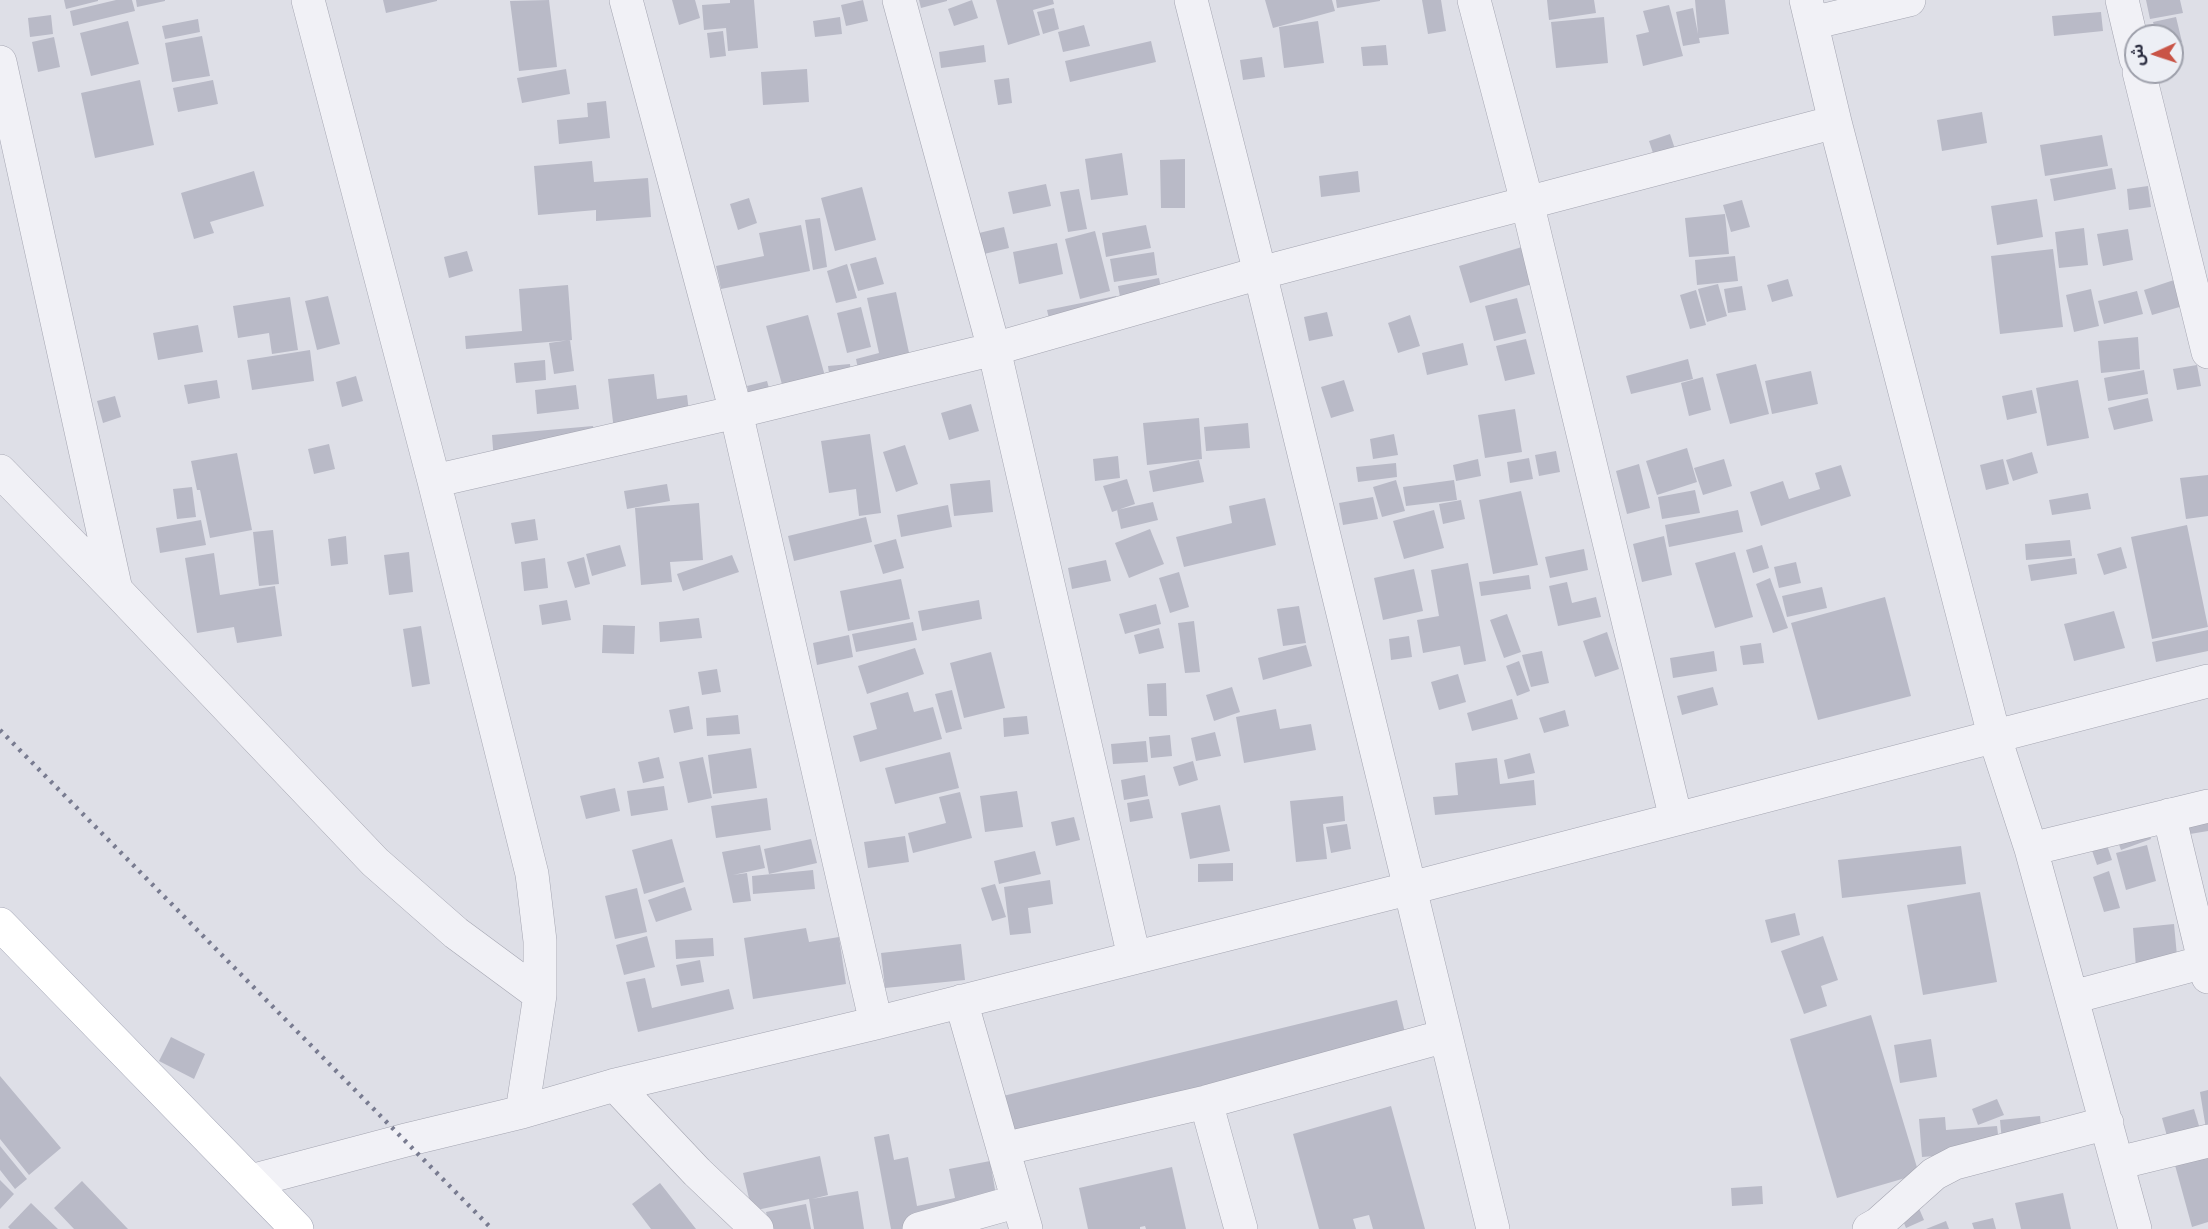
<!DOCTYPE html>
<meta charset="utf-8">
<style>
body{margin:0}
#map{position:relative;width:2208px;height:1229px;overflow:hidden;background:#dedfe7;font-family:Jost,"Noto Sans Arabic",sans-serif}
canvas{display:block}
.north{position:absolute;left:2124px;top:24px;width:60px;height:60px;box-sizing:border-box;background:#edeff5;border:2px solid #9ea0ab;border-radius:50%;rotate:267deg;font-size:16px;font-weight:700;line-height:24px;text-align:center;color:#282a3d}
.north::after{content:'';display:block;margin:auto;width:21px;height:27px;background:#c95446;clip-path:polygon(50% 0,100% 100%,50% 72%,0 100%)}
</style>
<div id="map">
<canvas width="2208" height="1229"></canvas>
<div class="north">ش</div>
</div>
<script>
const ctx = document.querySelector('canvas').getContext('2d');
ctx.lineJoin = 'round';
function paint(path, color) { ctx.fillStyle = color; ctx.fill(path, 'evenodd'); }
const shape = rows => new Path2D(rows.map(r => 'M' + r).join(''));
function strokePath(path, color, width, dash) { ctx.strokeStyle = color; ctx.lineWidth = width; ctx.lineCap = dash ? 'butt' : 'round'; ctx.setLineDash(dash || []); ctx.stroke(path); }
paint(shape([
 [64,0,98,0,98,1,66,9],
 [116,0,132,0,135,11,73,26,70,11],
 [136,0,165,0,165,1,137,7],
 [383,0,437,0,437,1,386,13],
 [549,0,557,67,519,71,510,1],
 [672,0,695,0,700,18,679,25],
 [730,0,754,0,758,48,728,51,726,28,704,30,702,5,730,3],
 [863,0,868,21,846,26,841,5],
 [919,0,947,0,947,1,921,8],
 [972,0,978,18,954,26,948,9],
 [996,0,1053,0,1054,4,1033,10,1040,35,1008,45],
 [1265,0,1332,0,1335,11,1273,28],
 [1336,0,1380,0,1380,1,1337,8],
 [1422,0,1441,0,1446,31,1428,34],
 [1547,0,1594,0,1596,13,1549,20],
 [1695,0,1725,0,1729,34,1699,38,1700,43,1683,46,1676,12,1693,8,1698,34],
 [2146,0,2180,0,2183,13,2150,19],
 [1669,5,1683,56,1643,66,1636,35,1649,32,1643,11],
 [1054,8,1059,29,1043,34,1037,12],
 [2101,12,2103,31,2054,36,2052,16],
 [51,15,53,34,30,37,28,18],
 [840,17,842,34,815,37,813,21],
 [1604,17,1608,63,1556,68,1551,22],
 [2176,17,2182,42,2172,44,2172,36,2157,36,2153,22],
 [198,19,200,32,165,39,162,26],
 [128,21,139,64,91,76,80,33],
 [1318,21,1324,63,1284,68,1279,27],
 [1084,25,1090,46,1063,52,1058,32],
 [723,31,726,56,710,58,707,33],
 [202,36,210,76,172,82,165,43],
 [54,37,60,67,38,72,32,42],
 [1151,41,1156,62,1070,82,1065,61],
 [984,45,986,62,941,68,939,52],
 [1386,45,1388,65,1363,66,1361,47],
 [1262,57,1265,77,1243,80,1240,60],
 [566,69,570,94,522,103,517,78],
 [807,69,809,102,763,105,761,72],
 [1009,78,1012,103,998,105,994,80],
 [140,80,154,145,95,158,81,93],
 [213,80,218,104,178,112,173,88],
 [606,101,610,138,559,144,557,120,588,117,587,103],
 [1982,112,1987,143,1942,151,1937,120],
 [1670,134,1681,167,1660,174,1649,141],
 [2102,135,2108,166,2045,176,2040,145],
 [1122,153,1128,195,1091,200,1085,159],
 [1185,159,1185,208,1161,208,1160,160],
 [592,161,594,182,648,178,651,217,596,221,596,210,538,215,534,166],
 [2112,168,2116,189,2054,201,2050,179],
 [254,171,264,206,210,222,214,233,194,239,181,193],
 [1358,171,1360,192,1321,197,1319,176],
 [1046,184,1051,206,1013,214,1008,192],
 [2148,186,2151,207,2129,210,2127,189],
 [862,187,876,240,835,251,821,198],
 [1079,189,1087,229,1068,232,1060,192],
 [749,198,757,223,738,230,730,204],
 [2037,199,2043,237,1997,245,1991,206],
 [1742,200,1750,227,1731,232,1723,205],
 [1725,214,1729,254,1689,257,1685,218],
 [820,218,827,267,813,270,805,220],
 [801,225,810,271,721,289,716,266,764,256,759,233],
 [1146,225,1151,248,1106,257,1102,233],
 [1004,227,1009,248,984,254,979,233],
 [2084,228,2088,265,2059,268,2055,232],
 [2128,229,2133,260,2103,266,2097,234],
 [1095,231,1110,291,1080,299,1065,239],
 [1057,243,1063,274,1019,284,1013,252],
 [1522,247,1532,284,1470,303,1459,266],
 [2053,249,2063,327,2000,334,1991,256],
 [467,251,473,271,449,278,444,257],
 [1154,252,1157,275,1114,282,1110,259],
 [1735,256,1738,281,1697,285,1695,260],
 [876,257,884,284,858,291,850,264],
 [847,264,857,298,836,303,827,271],
 [1159,278,1164,303,1123,312,1118,286],
 [1788,279,1793,296,1772,302,1767,285],
 [2174,280,2183,306,2152,315,2144,290],
 [1718,284,1727,316,1707,322,1698,289],
 [568,285,572,340,466,349,465,336,522,331,519,289],
 [1742,286,1746,310,1728,313,1724,289],
 [2091,289,2099,326,2074,332,2066,295],
 [1696,290,1706,325,1690,329,1680,295],
 [2137,291,2143,314,2104,324,2098,301],
 [896,292,911,362,859,374,856,359,879,353,867,298],
 [328,296,340,344,317,350,305,301],
 [1116,296,1121,317,1052,332,1047,310],
 [290,297,298,350,272,354,269,333,238,338,233,306],
 [1517,298,1526,333,1494,341,1485,306],
 [861,307,871,347,847,353,837,313],
 [1327,312,1333,336,1309,341,1304,317],
 [808,315,828,387,786,399,766,326],
 [1410,315,1420,346,1398,353,1388,323],
 [198,325,203,352,158,360,153,333],
 [2138,337,2140,369,2101,373,2098,341],
 [1526,339,1535,374,1505,381,1496,346],
 [570,340,574,371,554,374,549,343],
 [1463,343,1468,365,1427,375,1422,353],
 [310,350,314,381,252,390,247,360],
 [1688,359,1693,379,1631,394,1626,376],
 [545,360,546,380,516,383,514,363],
 [850,364,852,385,831,388,828,366],
 [1756,364,1769,414,1730,424,1716,374],
 [2197,365,2201,386,2177,390,2173,369],
 [2144,370,2148,394,2108,401,2104,378],
 [1811,371,1818,404,1772,414,1765,381],
 [654,374,657,399,687,395,691,430,615,439,608,379],
 [356,376,363,401,342,407,336,382],
 [1703,377,1711,410,1689,416,1681,383],
 [217,380,220,398,188,404,184,385],
 [1344,380,1354,411,1331,418,1321,387],
 [2078,380,2089,438,2047,446,2036,388],
 [767,381,774,406,753,411,747,386],
 [576,385,579,409,537,414,535,390],
 [2032,390,2037,413,2007,420,2002,396],
 [115,396,121,417,103,423,97,401],
 [2148,398,2153,421,2114,430,2108,408],
 [971,404,979,431,949,440,941,413],
 [1515,409,1522,452,1485,458,1478,415],
 [1199,418,1202,459,1147,465,1143,423],
 [1248,423,1250,448,1206,451,1204,427],
 [593,426,596,453,494,462,492,435],
 [870,434,881,513,859,516,856,489,829,493,821,441],
 [1394,434,1398,455,1373,459,1370,439],
 [329,444,335,469,314,474,308,449],
 [905,445,918,484,896,492,883,452],
 [1687,448,1697,482,1657,495,1646,461],
 [1556,451,1560,472,1539,476,1535,455],
 [2032,452,2038,473,2013,481,2006,460],
 [237,453,252,530,210,538,200,490,197,490,191,461],
 [1118,456,1120,478,1095,481,1093,459],
 [1529,458,1533,479,1510,483,1507,462],
 [1478,459,1481,476,1456,481,1453,465],
 [1724,459,1732,486,1703,495,1694,468],
 [2003,459,2009,484,1986,490,1980,465],
 [1199,460,1204,482,1153,492,1149,471],
 [1396,463,1397,477,1358,482,1356,467],
 [1639,464,1650,508,1627,514,1616,471],
 [1841,465,1851,496,1761,526,1750,492,1783,481,1789,499,1820,489,1815,473],
 [2208,475,2208,516,2186,519,2180,478],
 [1127,479,1135,504,1112,512,1103,486],
 [990,480,993,512,954,516,950,484],
 [1396,480,1405,511,1382,517,1373,487],
 [1454,480,1457,500,1406,506,1403,487],
 [667,484,670,501,627,509,624,491],
 [192,487,196,517,177,519,173,489],
 [1695,490,1700,513,1662,519,1658,497],
 [1521,491,1538,565,1493,574,1479,500],
 [2088,493,2091,509,2052,515,2049,500],
 [1373,497,1378,519,1343,525,1339,503],
 [1265,498,1276,545,1184,567,1176,537,1232,523,1229,506],
 [1461,500,1465,519,1443,524,1439,504],
 [1153,502,1158,520,1121,529,1117,510],
 [699,503,703,560,670,562,672,582,641,585,635,508],
 [948,505,952,527,901,537,897,515],
 [1434,510,1444,548,1404,559,1393,521],
 [1738,510,1743,532,1669,547,1665,525],
 [866,517,872,542,794,561,788,536],
 [535,519,538,540,515,544,511,523],
 [201,520,206,545,160,553,156,528],
 [2187,525,2208,627,2152,639,2131,537],
 [1150,529,1164,564,1129,578,1115,543],
 [273,530,279,584,259,586,253,532],
 [346,536,348,564,331,566,328,539],
 [1664,536,1672,575,1642,582,1633,544],
 [896,539,904,568,883,574,874,545],
 [2070,540,2072,556,2026,560,2025,544],
 [620,545,626,566,592,576,586,554],
 [1762,545,1769,568,1753,573,1746,550],
 [2121,547,2127,568,2104,575,2097,554],
 [1584,549,1588,570,1550,578,1545,557],
 [409,552,413,592,389,595,384,555],
 [1735,552,1753,617,1715,628,1695,563],
 [214,553,220,595,275,586,282,636,237,643,234,627,197,633,185,558],
 [732,555,739,572,683,591,677,574],
 [584,557,590,584,575,588,567,562],
 [545,558,548,588,524,591,521,562],
 [2075,558,2077,574,2031,581,2028,565],
 [1106,560,1111,581,1072,589,1068,568],
 [1796,562,1801,583,1779,588,1774,567],
 [1468,563,1486,661,1464,665,1460,646,1423,653,1417,620,1439,616,1431,570],
 [1414,569,1423,611,1383,620,1374,578],
 [1179,572,1189,607,1170,613,1159,578],
 [1529,575,1531,589,1481,596,1479,582],
 [1770,578,1788,628,1773,633,1756,584],
 [901,579,910,619,848,631,840,591],
 [1567,582,1572,603,1596,597,1601,617,1558,626,1549,586],
 [1822,587,1827,608,1787,617,1782,596],
 [1885,597,1911,696,1818,720,1791,623],
 [567,600,571,620,542,625,539,605],
 [979,600,982,619,922,631,918,611],
 [1156,604,1161,624,1125,634,1119,614],
 [1299,606,1306,643,1283,646,1277,609],
 [2114,611,2125,648,2074,661,2064,624],
 [1507,614,1521,652,1504,658,1490,620],
 [699,618,702,638,660,642,659,622],
 [1194,621,1200,672,1185,673,1178,623],
 [913,622,917,640,856,652,852,634],
 [603,625,635,626,634,654,602,653],
 [421,626,430,684,412,687,403,629],
 [1159,628,1164,648,1139,654,1134,635],
 [2208,630,2208,651,2156,662,2152,642],
 [1607,632,1619,669,1595,677,1583,641],
 [849,635,853,657,817,665,813,643],
 [1409,636,1412,657,1391,660,1389,639],
 [1761,643,1764,663,1743,665,1740,646],
 [1306,645,1312,666,1263,680,1258,658],
 [915,648,924,674,867,694,858,666],
 [1542,651,1549,683,1531,687,1522,655],
 [1714,651,1717,671,1673,678,1670,658],
 [991,652,1005,708,964,718,950,663],
 [1519,661,1530,691,1517,696,1506,666],
 [717,669,721,692,702,695,698,672],
 [1458,674,1466,702,1439,710,1431,682],
 [1166,683,1167,716,1149,716,1147,684],
 [1232,687,1240,712,1214,721,1206,695],
 [1713,687,1718,705,1682,715,1677,696],
 [952,690,962,729,946,733,935,694],
 [908,692,914,712,933,707,942,739,860,762,853,736,877,729,870,703],
 [1512,699,1518,719,1472,731,1467,713],
 [689,706,693,729,674,733,669,710],
 [1276,709,1280,729,1311,724,1316,750,1244,763,1236,717],
 [1565,710,1569,726,1544,733,1539,718],
 [738,715,740,734,707,736,706,718],
 [1027,716,1029,734,1004,737,1003,718],
 [1215,732,1221,756,1196,761,1191,738],
 [1170,735,1172,756,1151,758,1149,737],
 [1146,741,1148,762,1113,764,1111,744],
 [751,748,757,788,713,794,708,755],
 [950,752,959,788,895,804,885,768],
 [1530,753,1535,773,1508,779,1504,760],
 [659,757,664,778,643,783,638,762],
 [703,757,712,798,688,803,679,762],
 [1497,758,1500,784,1534,780,1536,805,1435,815,1433,797,1458,795,1455,763],
 [1193,761,1198,780,1179,786,1173,767],
 [1145,775,1148,796,1124,800,1121,780],
 [664,786,668,810,631,816,627,791],
 [615,788,620,811,586,819,580,796],
 [1017,791,1023,827,985,832,980,796],
 [960,792,972,838,913,853,908,833,946,823,939,797],
 [1343,796,1345,821,1323,824,1327,859,1296,862,1290,801],
 [767,798,771,830,716,838,711,806],
 [1149,799,1153,818,1130,822,1127,803],
 [1220,805,1230,851,1190,859,1181,813],
 [2208,816,2208,831,2166,838],
 [1074,817,1080,840,1056,846,1051,822],
 [2143,818,2151,839,2121,850,2113,828],
 [1347,824,1351,849,1331,853,1326,827],
 [2103,833,2112,860,2097,865,2088,839],
 [905,836,909,862,868,868,864,842],
 [672,839,684,882,644,894,632,850],
 [811,839,817,863,769,874,764,849],
 [760,845,765,868,733,875,747,873,751,901,733,903,722,852],
 [2147,845,2156,881,2126,890,2116,853],
 [1961,846,1966,884,1842,898,1838,860],
 [1035,851,1041,874,999,884,994,861],
 [1233,863,1233,881,1198,882,1198,864],
 [813,870,815,889,753,894,752,876],
 [2109,871,2120,908,2104,912,2093,877],
 [1050,880,1053,904,1028,908,1031,933,1010,935,1004,887],
 [995,884,1006,917,992,921,981,888],
 [685,887,692,910,656,922,648,900],
 [637,888,647,932,615,939,605,896],
 [1980,892,1997,982,1923,995,1907,905],
 [1795,913,1800,935,1771,943,1765,920],
 [2174,924,2179,977,2137,980,2133,928],
 [806,928,809,942,839,937,846,984,753,999,744,938],
 [647,936,655,967,624,975,616,945],
 [1823,936,1838,980,1821,986,1827,1006,1804,1014,1781,951],
 [713,938,714,956,676,959,675,940],
 [961,944,965,980,885,988,881,953],
 [700,960,704,982,681,986,676,965],
 [645,978,652,1008,729,989,734,1009,638,1032,626,982],
 [1397,1000,1408,1045,1014,1141,1003,1096],
 [1871,1015,1919,1174,1837,1198,1790,1039],
 [171,1037,205,1054,194,1079,159,1061],
 [1931,1039,1937,1077,1900,1083,1894,1045],
 [0,1076,61,1148,29,1175,0,1139],
 [2208,1090,2208,1135,2207,1135,2200,1092],
 [1997,1099,2004,1115,1978,1125,1972,1109],
 [1391,1106,1425,1229,1373,1229,1369,1215,1353,1219,1356,1229,1319,1229,1293,1134],
 [2194,1109,2202,1136,2208,1135,2208,1222,2192,1227,2162,1118],
 [2040,1116,2043,1148,2003,1152,2000,1120],
 [1945,1117,1946,1130,1997,1126,2000,1151,1922,1157,1919,1119],
 [889,1134,894,1160,908,1157,917,1206,955,1198,949,1169,990,1161,999,1212,908,1229,891,1229,874,1137],
 [0,1146,27,1179,15,1189,0,1170],
 [820,1156,828,1195,812,1199,858,1191,864,1229,814,1229,809,1199,752,1211,743,1173],
 [1172,1167,1186,1229,1146,1229,1145,1226,1140,1227,1140,1229,1088,1229,1079,1188],
 [0,1180,14,1194,0,1209],
 [82,1181,128,1229,74,1229,54,1208],
 [660,1183,696,1229,651,1229,632,1204],
 [1762,1186,1763,1204,1732,1206,1731,1188],
 [2063,1193,2071,1229,2021,1229,2015,1203],
 [1915,1199,1924,1220,1906,1228,1897,1206],
 [31,1203,58,1229,10,1229,8,1227],
 [806,1204,811,1229,770,1229,766,1212],
 [1993,1218,1996,1229,1974,1229,1972,1223],
 [1946,1221,1949,1229,1926,1229]
]), '#b9bac7');
const minor = shape([
 [308,0,434,481,532,874,540,941,540,995,522,1112],
 [626,0,736,412,876,1023],
 [899,0,994,349,1134,957],
 [1191,0,1260,273,1493,1229],
 [1474,0,1527,202,1676,819],
 [1806,0,1835,122,1994,735,2031,849,2135,1229],
 [2122,0,2136,59],
 [1812,23,1909,0],
 [0,62,116,590],
 [2139,72,2208,352],
 [0,471,116,590,375,862,456,933,540,995],
 [434,481,736,412,994,349,1260,273,1835,122],
 [2169,815,2208,977],
 [2031,849,2208,806],
 [2073,997,2208,961],
 [961,1001,1026,1229],
 [615,1085,697,1172,757,1229],
 [1206,1102,1241,1229],
 [1003,1149,1206,1102,1445,1036],
 [2118,1163,2208,1141],
 [251,1181,406,1140,522,1112,615,1085,876,1023,1411,888,2208,681],
 [919,1229,1018,1201],
 [1869,1229,1878,1224,1934,1174,1955,1163,2107,1123]
]);
const major = shape([
 [0,924,297,1229]
]);
strokePath(minor, '#a4a5b1', 34);
strokePath(major, '#9ea1b2', 34);
strokePath(minor, '#f1f1f6', 33);
strokePath(major, '#fff', 33);
strokePath(shape([
 [0,730,492,1229]
]), '#787b90', 4.5, [3, 6]);
</script>
